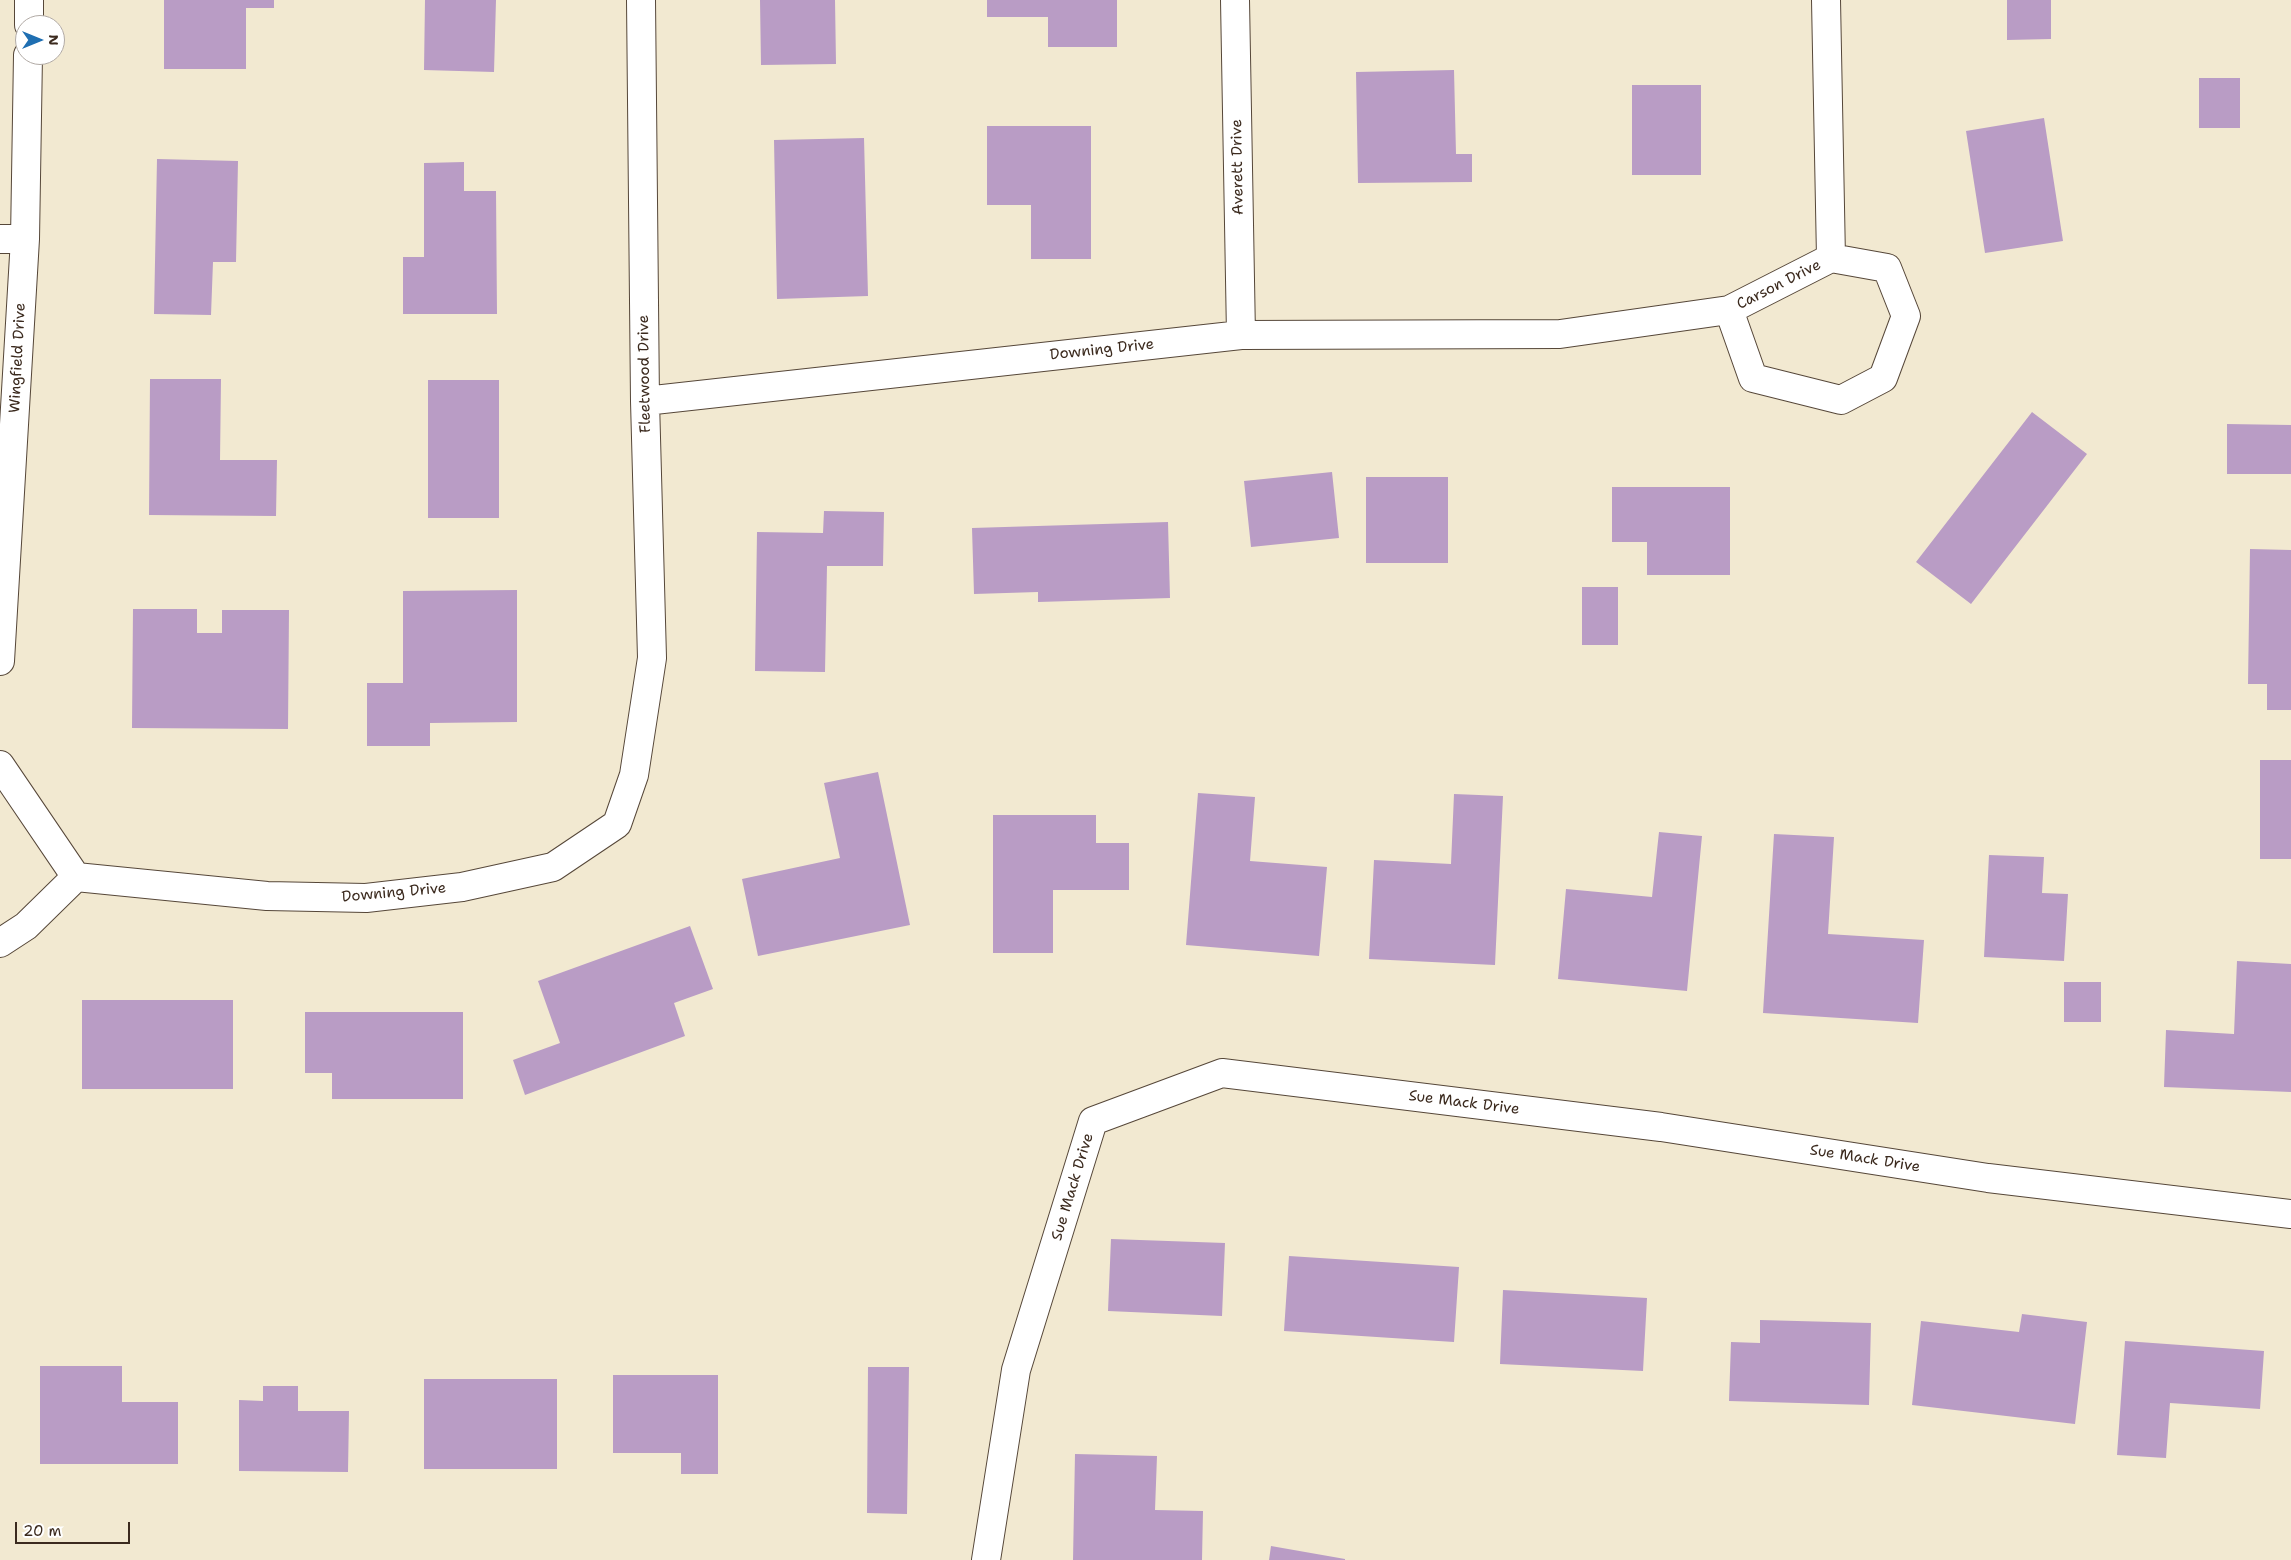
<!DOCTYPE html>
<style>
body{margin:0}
#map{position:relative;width:2291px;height:1560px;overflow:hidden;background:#f2e9d1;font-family:"Shantell Sans",sans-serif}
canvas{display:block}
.north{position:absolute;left:15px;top:15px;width:50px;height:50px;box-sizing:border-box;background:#fff;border:1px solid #b1aaa5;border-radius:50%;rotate:90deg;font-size:14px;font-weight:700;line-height:20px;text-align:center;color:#3b2a1e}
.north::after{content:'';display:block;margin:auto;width:18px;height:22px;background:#1f6fb2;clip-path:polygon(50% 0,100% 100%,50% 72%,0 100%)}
.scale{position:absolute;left:15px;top:1522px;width:115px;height:22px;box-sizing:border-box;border:2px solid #3b2a1e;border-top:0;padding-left:6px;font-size:15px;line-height:18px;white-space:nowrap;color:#3b2a1e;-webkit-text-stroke:4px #fff;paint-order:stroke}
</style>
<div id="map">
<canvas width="2291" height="1560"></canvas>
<div class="north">N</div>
<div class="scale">20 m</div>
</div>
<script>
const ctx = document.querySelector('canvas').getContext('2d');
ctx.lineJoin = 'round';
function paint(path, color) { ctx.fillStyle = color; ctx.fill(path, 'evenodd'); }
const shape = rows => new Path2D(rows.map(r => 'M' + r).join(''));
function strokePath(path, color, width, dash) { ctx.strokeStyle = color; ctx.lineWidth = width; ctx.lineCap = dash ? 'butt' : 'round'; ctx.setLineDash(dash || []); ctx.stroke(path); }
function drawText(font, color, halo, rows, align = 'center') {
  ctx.font = font + ' "Shantell Sans",sans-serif'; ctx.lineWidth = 4.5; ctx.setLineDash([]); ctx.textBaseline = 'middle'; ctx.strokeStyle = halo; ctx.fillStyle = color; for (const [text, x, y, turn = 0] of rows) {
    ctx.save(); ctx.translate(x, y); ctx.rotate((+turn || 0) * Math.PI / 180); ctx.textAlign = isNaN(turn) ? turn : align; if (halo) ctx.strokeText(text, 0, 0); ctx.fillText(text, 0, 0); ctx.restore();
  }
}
paint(shape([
 [164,0,274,0,274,8,246,8,246,69,164,69],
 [425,0,496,0,494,72,424,70],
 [760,0,835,0,836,64,761,65],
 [987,0,1117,0,1117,47,1048,47,1048,17,987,17],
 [2007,0,2051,0,2051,39,2007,40],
 [1454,70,1456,154,1472,154,1472,182,1358,183,1356,72],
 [2199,78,2240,78,2240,128,2199,128],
 [1632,85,1701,85,1701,175,1632,175],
 [2044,118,2063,241,1985,253,1966,131],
 [987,126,1091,126,1091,259,1031,259,1031,205,987,205],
 [864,138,868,296,777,299,774,140],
 [157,159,238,161,236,262,213,262,211,315,154,314],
 [464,162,464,191,496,191,497,314,403,314,403,257,424,257,424,163],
 [150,379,221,379,220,460,277,460,276,516,149,515],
 [428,380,499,380,499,518,428,518],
 [2032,412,2087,454,1971,604,1916,562],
 [2227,424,2291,425,2291,474,2227,474],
 [1332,472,1339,538,1251,547,1244,481],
 [1366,477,1448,477,1448,563,1366,563],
 [1612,487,1730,487,1730,575,1647,575,1647,542,1612,542],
 [824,511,884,512,883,566,827,566,825,672,755,671,757,532,823,533],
 [1168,522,1170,598,1038,602,1038,592,974,594,972,528],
 [2250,549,2291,550,2291,710,2267,710,2267,684,2248,684],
 [1582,587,1618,587,1618,645,1582,645],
 [517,590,517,722,430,723,430,746,367,746,367,683,403,683,403,591],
 [133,609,197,609,197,633,222,633,222,610,289,610,288,729,132,728],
 [2260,760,2291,760,2291,859,2260,859],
 [878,772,910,925,758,956,742,879,840,858,824,783],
 [1198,793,1255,797,1250,861,1327,867,1319,956,1186,945],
 [1454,794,1503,796,1495,965,1369,959,1374,860,1451,864],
 [993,815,1096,815,1096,843,1129,843,1129,890,1053,890,1053,953,993,953],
 [1659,832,1702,836,1687,991,1558,979,1566,889,1652,897],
 [1774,834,1834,837,1828,934,1924,940,1918,1023,1763,1013],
 [1989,855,2044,857,2042,893,2068,894,2064,961,1984,957],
 [690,926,713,989,674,1003,685,1036,525,1095,513,1060,560,1043,538,981],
 [2237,961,2291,964,2291,1092,2164,1087,2166,1030,2234,1034],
 [2064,982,2101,982,2101,1022,2064,1022],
 [82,1000,233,1000,233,1089,82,1089],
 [305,1012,463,1012,463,1099,332,1099,332,1073,305,1073],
 [1111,1239,1225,1243,1222,1316,1108,1311],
 [1289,1256,1459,1267,1454,1342,1284,1331],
 [1503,1290,1647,1298,1643,1371,1500,1364],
 [2022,1314,2087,1322,2075,1424,1912,1405,1921,1321,2019,1332],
 [1760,1320,1871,1323,1869,1405,1729,1401,1731,1342,1760,1343],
 [2125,1341,2264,1351,2260,1409,2170,1403,2166,1458,2117,1455],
 [40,1366,122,1366,122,1402,178,1402,178,1464,40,1464],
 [868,1367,909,1367,907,1514,867,1513],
 [613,1375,718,1375,718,1474,681,1474,681,1453,613,1453],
 [424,1379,557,1379,557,1469,424,1469],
 [263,1386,298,1386,298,1411,349,1411,348,1472,239,1471,239,1400,263,1401],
 [1075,1454,1157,1456,1155,1510,1203,1511,1202,1560,1073,1560],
 [1271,1546,1345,1559,1345,1560,1269,1560]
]), '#b99cc5');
const minor = shape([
 [1235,0,1241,335],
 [29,25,29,0],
 [0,239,25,239],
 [1729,310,1753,378,1841,400,1883,378,1906,316,1887,268,1831,258],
 [645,401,1241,335,1560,334,1729,310,1831,258,1826,0],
 [0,661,25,239,28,55],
 [0,765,76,877,267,896,366,898,462,887,553,867,617,824,634,775,652,658,645,401,641,0],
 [0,943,26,926,76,877],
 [986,1560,1016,1370,1093,1121,1222,1073,1661,1127,1988,1178,2291,1214]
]);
strokePath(minor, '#564739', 30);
strokePath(minor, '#fff', 28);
drawText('15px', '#3b2a1e', '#fff', [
 ["Averett Drive",1238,167,-91],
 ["Carson Drive",1779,285,-27],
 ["Downing Drive",1102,350,-6],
 ["Wingfield Drive",18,358,-87],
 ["Fleetwood Drive",645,374,-91],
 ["Downing Drive",394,893,-5],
 ["Sue Mack Drive",1464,1103,7],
 ["Sue Mack Drive",1865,1159,9],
 ["Sue Mack Drive",1073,1187,-73]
]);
</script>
